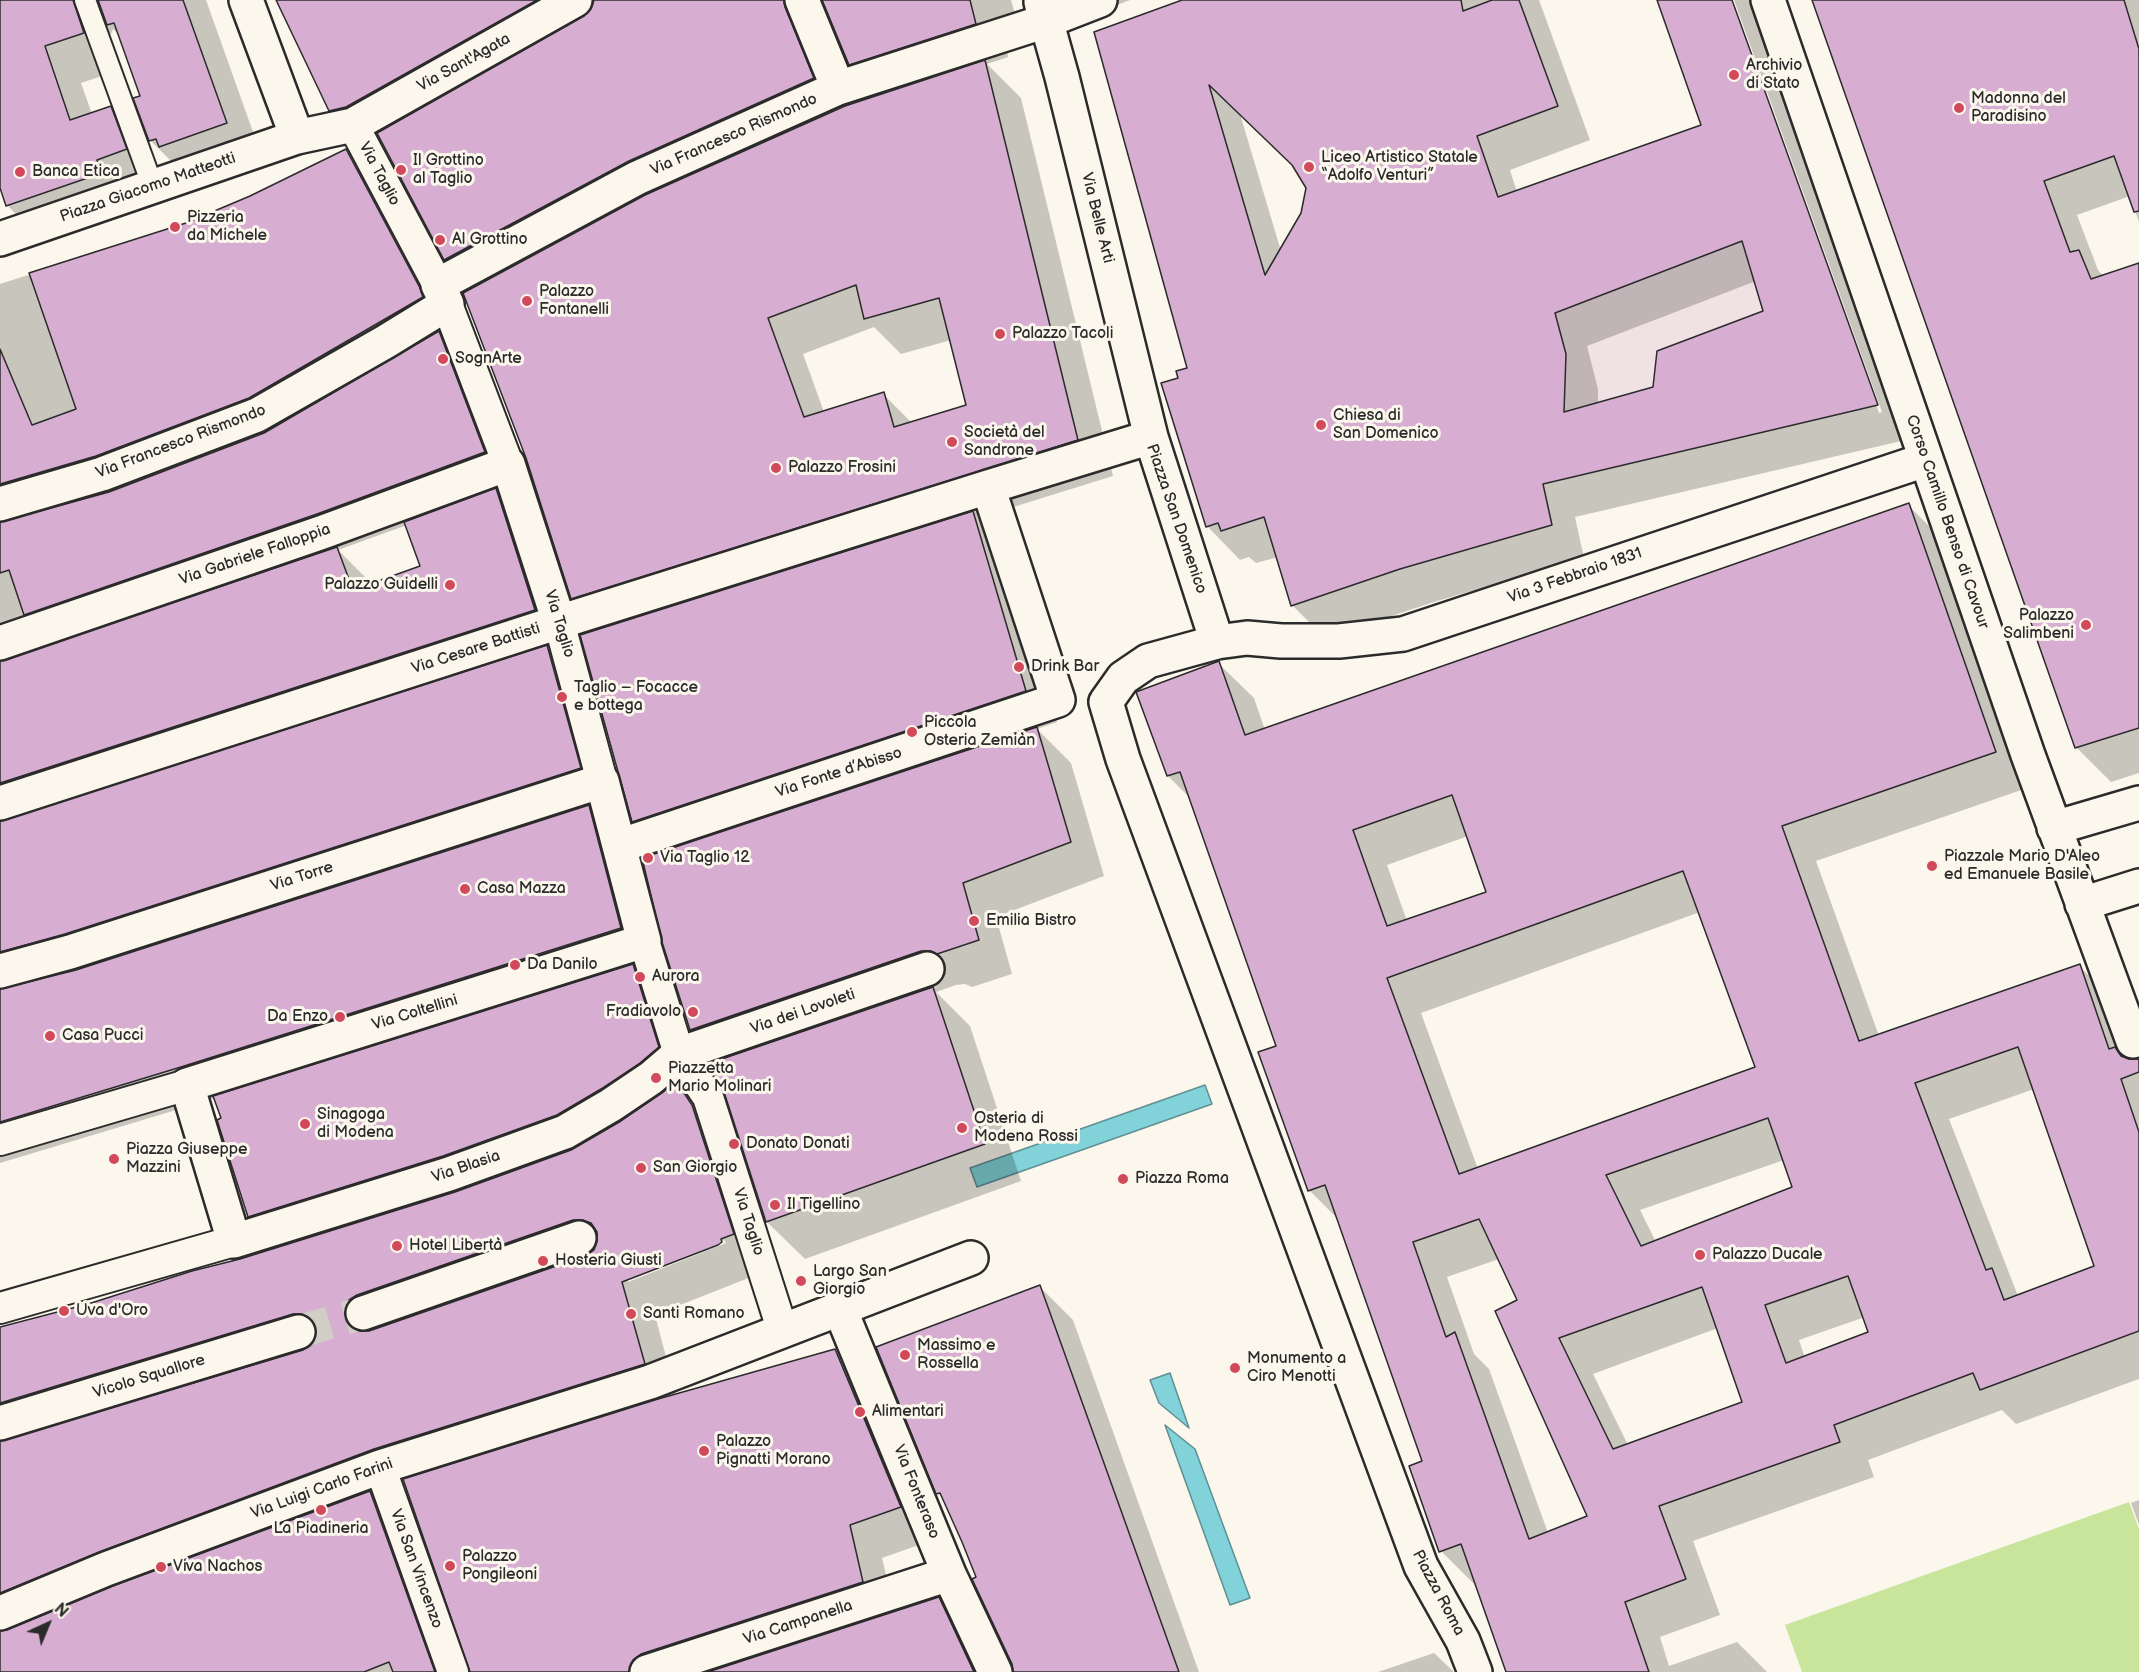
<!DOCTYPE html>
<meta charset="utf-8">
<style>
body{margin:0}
#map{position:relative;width:2139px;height:1672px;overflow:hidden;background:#fbf7ec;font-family:"Balsamiq Sans",sans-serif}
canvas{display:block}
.north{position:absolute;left:18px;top:1594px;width:60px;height:60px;-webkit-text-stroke:4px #fbf7ec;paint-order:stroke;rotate:44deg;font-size:16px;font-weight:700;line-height:24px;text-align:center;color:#2b2b2b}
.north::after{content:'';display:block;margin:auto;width:21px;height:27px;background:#2b2b2b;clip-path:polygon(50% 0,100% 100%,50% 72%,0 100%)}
</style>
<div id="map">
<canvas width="2139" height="1672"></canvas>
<div class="north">N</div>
</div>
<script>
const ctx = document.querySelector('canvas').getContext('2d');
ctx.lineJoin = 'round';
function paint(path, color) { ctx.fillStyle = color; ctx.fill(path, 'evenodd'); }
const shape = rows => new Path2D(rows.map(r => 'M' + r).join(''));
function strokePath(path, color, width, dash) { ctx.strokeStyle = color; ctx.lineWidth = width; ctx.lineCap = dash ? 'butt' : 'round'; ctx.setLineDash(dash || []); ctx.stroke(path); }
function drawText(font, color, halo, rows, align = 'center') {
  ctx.font = font + ' "Balsamiq Sans",sans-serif'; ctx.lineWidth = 6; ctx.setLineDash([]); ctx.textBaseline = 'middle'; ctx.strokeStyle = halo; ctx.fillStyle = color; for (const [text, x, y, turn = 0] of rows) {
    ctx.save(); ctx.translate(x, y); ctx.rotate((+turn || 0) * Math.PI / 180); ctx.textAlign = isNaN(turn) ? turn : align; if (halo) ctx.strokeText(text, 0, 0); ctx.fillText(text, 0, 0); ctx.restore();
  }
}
paint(shape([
 [1796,178,1878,405,1543,484,1541,319,1742,241]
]), '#f0e1e4');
paint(shape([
 [2129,1502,2139,1529,2139,1672,1802,1672,1785,1625]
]), '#c9e59b');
const water = shape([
 [1205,1085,1212,1104,977,1187,970,1168,1205,1085],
 [1170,1373,1189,1428,1159,1403,1150,1380,1170,1373],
 [1165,1425,1195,1449,1250,1598,1230,1605,1165,1425]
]);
paint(water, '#81d2d9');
strokePath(water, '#5f8f93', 1.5);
paint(shape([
 [0,0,206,0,263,160,188,178,150,140,142,97,120,36,113,29,110,36,120,70,81,83,92,114,110,108,147,145,133,197,138,210,44,242,7,205,0,184],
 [278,0,1011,0,1022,40,1006,46,1008,57,987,64,1021,98,1113,476,978,518,1004,544,1057,722,1037,729,1071,763,1104,876,996,917,1012,974,972,987,965,984,956,985,936,992,970,1026,1021,1181,805,1259,767,1222,726,1091,722,1061,691,1030,664,941,665,852,633,821,604,629,572,598,475,288,446,259,382,139,364,143,330,110],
 [830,15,850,64,881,95,844,107,817,41,821,21],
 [874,327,901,354,951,340,968,406,912,423,883,394,824,412,803,354],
 [1101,0,1130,0,1109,8],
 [1186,0,1539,0,1590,140,1510,170,1517,192,1703,126,1659,0,1731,0,1879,413,1882,412,1734,0,1753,0,1910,439,1575,517,1584,558,1434,602,1325,638,1292,605,1278,557,1256,563,1249,557,1240,560,1207,526,1180,379,1189,369],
 [1240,114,1295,167,1308,188,1302,213,1281,251],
 [1756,281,1764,312,1654,388,1598,404,1598,389,1587,346],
 [1813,0,2139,0,2139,222,2130,196,2077,215,2098,270,2104,277,2139,265,2139,773,2111,782,2077,748],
 [346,151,378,183,454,329,442,336,470,365,516,484,497,491,528,522,566,642,548,648,579,679,612,800,589,807,620,839,652,960,633,966,667,1000,692,1082,683,1090,709,1116,751,1277,655,1315,676,1395,835,1351,868,1384,933,1540,882,1558,895,1613,939,1599,972,1632,991,1672,471,1672,405,1482,372,1495,403,1525,455,1672,0,1672,0,1329,88,1305,280,1247,249,1216,216,1098,0,1163,0,284,181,226,250,197],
 [407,525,422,567,371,586,369,581,338,550],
 [724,1240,726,1243,628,1282,628,1279],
 [1908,505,1943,540,2030,787,1816,861,1879,1036,2079,966,2115,1001,2135,1060,2139,1060,2139,1379,2016,1424,2002,1410,1868,1460,1874,1477,1693,1541,1720,1615,1660,1637,1669,1666,1737,1642,1767,1672,1508,1672,1476,1586,1441,1551,1424,1462,1340,1221,1309,1190,1278,1047,1191,799,1168,776,1218,663,1254,698,1265,730],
 [1468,836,1488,893,1407,921,1387,865],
 [1700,912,1757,1068,1478,1169,1421,1013],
 [2034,1089,2096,1267,2018,1296,1949,1119],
 [1784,1160,1794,1188,1656,1242,1640,1210],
 [1499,1259,1519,1300,1589,1516,1548,1533,1489,1369,1474,1354,1447,1277],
 [1865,1317,1870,1333,1805,1358,1799,1340],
 [1718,1328,1744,1403,1628,1445,1593,1374],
 [1040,1287,1073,1320,1199,1672,1015,1672,1013,1664,946,1501,938,1493],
 [2139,1500,2139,1525,2131,1503],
 [1434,1653,1454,1672,1378,1672]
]), '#0003');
const building = shape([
 [0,0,73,0,84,33,45,46,70,120,111,106,127,149,97,160,102,173,6,206,0,188,0,0],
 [98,0,183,0,227,123,159,147,156,139,149,141,133,98,140,96,114,23,107,25,98,0],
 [276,0,537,0,346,107,329,111,276,0],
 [594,0,784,0,785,7,814,78,629,161,444,260,377,133,584,16,591,9,594,0],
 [822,0,970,0,976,24,849,65,822,0],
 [1182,0,1461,0,1463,11,1492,0,1519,0,1558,106,1477,136,1498,197,1701,125,1657,0,1732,0,1878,405,1543,484,1552,525,1400,569,1291,606,1264,517,1221,531,1218,523,1206,527,1161,383,1178,378,1176,371,1187,368,1094,32,1182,0],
 [1209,85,1292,165,1306,188,1301,213,1265,275,1209,85],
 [1742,241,1763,311,1657,351,1653,387,1564,412,1566,354,1555,313,1742,241],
 [1812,0,2124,0,2139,49,2139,211,2134,212,2114,156,2044,181,2070,252,2079,250,2091,279,2139,263,2139,728,2075,748,1812,0],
 [985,60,1078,440,571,599,526,458,463,293,645,195,845,106,985,60],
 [856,285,864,319,939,298,966,405,894,427,884,392,804,417,768,318,856,285],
 [346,149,420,288,423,297,249,398,96,456,0,484,0,349,32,425,76,409,29,273,186,223,250,196,346,149],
 [439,331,485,452,317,514,24,615,9,570,0,573,0,522,109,492,264,433,439,331],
 [496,488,535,610,0,783,0,661,337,547,353,590,420,566,404,522,496,488],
 [1909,503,1996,752,1782,826,1859,1041,2080,964,2109,1049,2115,1047,2121,1056,2129,1059,2139,1059,2139,1072,2121,1079,2139,1132,2139,1331,1980,1390,1973,1373,1834,1425,1840,1442,1659,1506,1686,1579,1625,1602,1649,1672,1506,1672,1461,1544,1439,1552,1409,1466,1422,1461,1325,1185,1308,1191,1258,1052,1276,1046,1180,772,1167,776,1136,692,1219,661,1245,735,1909,503],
 [1452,795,1486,892,1387,926,1353,830,1452,795],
 [1683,871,1755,1067,1459,1174,1387,978,1683,871],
 [2018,1047,2094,1266,2004,1300,1992,1268,1986,1270,1915,1083,2018,1047],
 [1768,1118,1792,1187,1641,1246,1606,1175,1768,1118],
 [1479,1219,1517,1300,1495,1311,1587,1516,1529,1539,1455,1332,1446,1337,1413,1242,1479,1219],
 [1848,1276,1868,1332,1786,1363,1765,1305,1848,1276],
 [1702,1287,1742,1402,1613,1449,1559,1338,1702,1287],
 [973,511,1026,691,632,822,580,635,973,511],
 [547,645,581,768,65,934,0,952,0,821,547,645],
 [1037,727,1071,842,963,883,979,940,937,954,930,951,921,951,690,1030,662,942,642,858,1037,727],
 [589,805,621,928,181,1067,0,1122,0,989,76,970,589,805],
 [633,964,659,1047,640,1063,601,1089,557,1115,443,1156,248,1217,217,1120,221,1118,213,1096,633,964],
 [933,987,985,1144,766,1222,724,1092,707,1064,933,987],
 [676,1081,692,1105,734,1234,721,1239,722,1242,718,1245,622,1282,645,1364,374,1449,99,1552,0,1593,0,1441,303,1350,312,1344,316,1336,316,1326,310,1318,302,1314,293,1314,0,1403,0,1327,88,1304,192,1271,240,1259,455,1192,571,1150,621,1121,662,1093,676,1081],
 [573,1220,582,1220,591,1223,597,1232,597,1241,594,1250,585,1256,369,1331,359,1331,350,1327,346,1320,345,1309,349,1300,357,1295,573,1220],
 [1040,1285,1179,1672,1013,1672,1012,1664,972,1579,976,1577,962,1542,940,1493,936,1494,876,1347,1040,1285],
 [835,1349,901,1507,850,1525,863,1582,641,1654,633,1660,629,1672,470,1672,403,1479,658,1399,835,1349],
 [370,1491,435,1672,393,1672,389,1662,364,1672,0,1672,0,1631,7,1630,113,1586,370,1491],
 [939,1597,974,1672,708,1672,939,1597]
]);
paint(building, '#d7add2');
strokePath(building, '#2b2b2b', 1.5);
strokePath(shape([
 [298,1332,363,1313]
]), '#d1cec5', 33, [33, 16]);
const service = shape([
 [85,0,153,187]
]);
const pedestrian = shape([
 [353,125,438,285],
 [447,304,508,464],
 [559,622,602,781],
 [644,941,679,1054,708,1097,783,1332],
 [0,1140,187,1085],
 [0,1308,234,1241],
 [380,1467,453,1672]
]);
const minor = shape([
 [246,0,297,137],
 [802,0,838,88],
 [1768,0,2028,755,2133,1041],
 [1041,2,1062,77,1151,437],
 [0,239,297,137,353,125,575,0],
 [0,504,102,474,257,415,385,342,447,304,438,285,637,178,838,88,1046,21,1100,0],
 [0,643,323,532,508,464,559,622],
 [0,803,559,622,988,487],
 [2054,828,2139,803],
 [619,846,1058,700,988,487,1151,437,1217,642],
 [2082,904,2139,886],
 [0,971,70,952,602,781,644,941,187,1085,234,1241,449,1174,565,1132,611,1105,651,1078,679,1054,927,969],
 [840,1309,949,1574,995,1672],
 [363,1313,579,1238],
 [0,1423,298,1332],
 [0,1613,106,1569,380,1467,650,1382,971,1258],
 [647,1672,949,1574],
 [1475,1672,1463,1641,1421,1566,1123,759,1106,702,1123,678,1148,661,1217,642,1247,638,1281,641,1339,641,1403,634,1925,460]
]);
strokePath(service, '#2b2b2b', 24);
strokePath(pedestrian, '#2b2b2b', 34);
strokePath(minor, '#2b2b2b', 38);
strokePath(service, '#fbf7ec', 20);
strokePath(pedestrian, '#fbf7ec', 30);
strokePath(minor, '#fbf7ec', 33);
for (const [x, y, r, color] of [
 [1734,75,6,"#d1495b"],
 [1959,108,6,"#d1495b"],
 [1309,167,6,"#d1495b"],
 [401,170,6,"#d1495b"],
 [20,172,6,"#d1495b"],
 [175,227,6,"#d1495b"],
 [440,240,6,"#d1495b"],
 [527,301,6,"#d1495b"],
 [1000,334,6,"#d1495b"],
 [443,359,6,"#d1495b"],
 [1321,425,6,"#d1495b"],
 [952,442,6,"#d1495b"],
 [776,468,6,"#d1495b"],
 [450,585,6,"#d1495b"],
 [2086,625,6,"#d1495b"],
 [1019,667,6,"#d1495b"],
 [562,697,6,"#d1495b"],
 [912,732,6,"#d1495b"],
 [648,858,6,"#d1495b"],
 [1932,866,6,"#d1495b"],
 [465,889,6,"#d1495b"],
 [974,921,6,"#d1495b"],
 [515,965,6,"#d1495b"],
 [640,977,6,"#d1495b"],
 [693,1012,6,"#d1495b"],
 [340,1017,6,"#d1495b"],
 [50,1036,6,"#d1495b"],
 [656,1078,6,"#d1495b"],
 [305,1124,6,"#d1495b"],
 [962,1128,6,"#d1495b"],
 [734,1144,6,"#d1495b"],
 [114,1159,6,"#d1495b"],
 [641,1168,6,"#d1495b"],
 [1123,1179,6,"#d1495b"],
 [775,1205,6,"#d1495b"],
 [397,1246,6,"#d1495b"],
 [1700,1255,6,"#d1495b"],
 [543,1261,6,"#d1495b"],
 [801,1281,6,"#d1495b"],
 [64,1311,6,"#d1495b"],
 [631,1314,6,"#d1495b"],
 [905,1355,6,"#d1495b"],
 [1235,1368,6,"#d1495b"],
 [860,1412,6,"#d1495b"],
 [704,1451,6,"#d1495b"],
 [321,1510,6,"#d1495b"],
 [450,1566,6,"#d1495b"],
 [161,1567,6,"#d1495b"]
]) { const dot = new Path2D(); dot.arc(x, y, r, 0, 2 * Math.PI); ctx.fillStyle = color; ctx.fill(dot); strokePath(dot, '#fbf7ec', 2); }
drawText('16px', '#2b2b2b', '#fbf7ec', [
 ["Via Sant'Agata",464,63,-29],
 ["Via Francesco Rismondo",734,135,-24],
 ["Via Taglio",379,174,62],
 ["Piazza Giacomo Matteotti",148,188,-19],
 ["Via Belle Arti",1097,218,76],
 ["Via Francesco Rismondo",181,442,-21],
 ["Piazza San Domenico",1176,519,71],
 ["Corso Camillo Benso di Cavour",1947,522,71],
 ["Via Gabriele Falloppia",255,555,-19],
 ["Via 3 Febbraio 1831",1575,576,-19],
 ["Via Taglio",559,624,73],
 ["Via Cesare Battisti",476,649,-18],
 ["Via Fonte d’Abisso",839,773,-18],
 ["Via Torre",302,877,-18],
 ["Via dei Lovoleti",803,1012,-19],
 ["Via Coltellini",415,1013,-17],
 ["Via Blasia",466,1167,-19],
 ["Via Taglio",748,1222,72],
 ["Vicolo Squallore",149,1377,-17],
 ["Via Luigi Carlo Farini",322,1489,-20],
 ["Via Fonteraso",916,1492,68],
 ["Via San Vincenzo",416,1569,70],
 ["Piazza Roma",1438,1593,62],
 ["Via Campanella",798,1623,-18]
]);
drawText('16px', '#2b2b2b', '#fbf7ec', [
 ["Archivio",1746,66],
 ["di Stato",1746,84],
 ["Madonna del",1971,99],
 ["Paradisino",1971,117],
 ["Liceo Artistico Statale",1321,158],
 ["“Adolfo Venturi”",1321,176],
 ["Il Grottino",413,161],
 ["al Taglio",413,179],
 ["Banca Etica",32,172],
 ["Pizzeria",187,218],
 ["da Michele",187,236],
 ["Al Grottino",452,240],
 ["Palazzo",539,292],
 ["Fontanelli",539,310],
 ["Palazzo Tacoli",1012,334],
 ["SognArte",455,359],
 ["Chiesa di",1333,416],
 ["San Domenico",1333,434],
 ["Società del",964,433],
 ["Sandrone",964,451],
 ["Palazzo Frosini",788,468],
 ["Palazzo Guidelli",438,585,"right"],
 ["Palazzo",2074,616,"right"],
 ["Salimbeni",2074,634,"right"],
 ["Drink Bar",1031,667],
 ["Taglio – Focacce",574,688],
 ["e bottega",574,706],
 ["Piccola",924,723],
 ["Osteria Zemiàn",924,741],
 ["Piazzale Mario D'Aleo",1944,857],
 ["ed Emanuele Basile",1944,875],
 ["Via Taglio 12",660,858],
 ["Casa Mazza",477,889],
 ["Emilia Bistro",986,921],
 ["Da Danilo",527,965],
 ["Aurora",652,977],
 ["Fradiavolo",681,1012,"right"],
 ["Da Enzo",328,1017,"right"],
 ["Casa Pucci",62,1036],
 ["Piazzetta",668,1069],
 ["Mario Molinari",668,1087],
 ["Sinagoga",317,1115],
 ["di Modena",317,1133],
 ["Osteria di",974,1119],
 ["Modena Rossi",974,1137],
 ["Donato Donati",746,1144],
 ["Piazza Giuseppe",126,1150],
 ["Mazzini",126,1168],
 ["San Giorgio",653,1168],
 ["Piazza Roma",1135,1179],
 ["Il Tigellino",787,1205],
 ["Hotel Libertà",409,1246],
 ["Palazzo Ducale",1712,1255],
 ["Hosteria Giusti",555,1261],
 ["Largo San",813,1272],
 ["Giorgio",813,1290],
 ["Uva d'Oro",76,1311],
 ["Santi Romano",643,1314],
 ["Massimo e",917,1346],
 ["Rossella",917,1364],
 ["Monumento a",1247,1359],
 ["Ciro Menotti",1247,1377],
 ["Alimentari",872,1412],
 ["Palazzo",716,1442],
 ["Pignatti Morano",716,1460],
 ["La Piadineria",321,1529,"center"],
 ["Palazzo",462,1557],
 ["Pongileoni",462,1575],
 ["Viva Nachos",173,1567]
], 'left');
</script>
